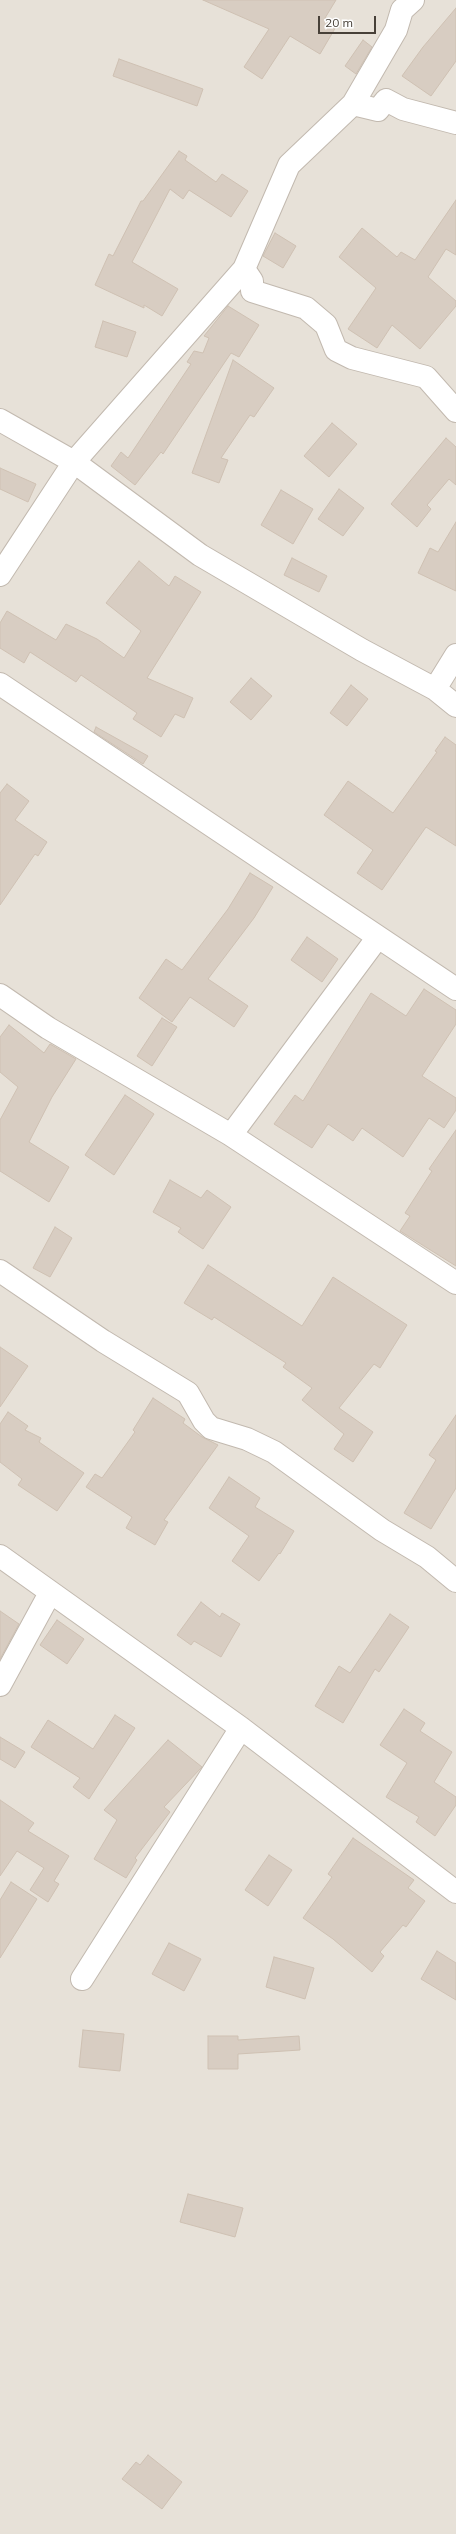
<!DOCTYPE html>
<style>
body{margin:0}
#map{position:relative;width:456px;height:2534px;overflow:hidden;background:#f4f0e9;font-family:Mulish,sans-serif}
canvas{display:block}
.scale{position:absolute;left:318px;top:16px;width:58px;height:18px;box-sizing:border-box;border:2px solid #474038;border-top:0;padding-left:5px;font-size:12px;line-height:14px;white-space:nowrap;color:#474038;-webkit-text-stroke:3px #fff;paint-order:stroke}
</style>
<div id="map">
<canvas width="456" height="2534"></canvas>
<div class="scale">20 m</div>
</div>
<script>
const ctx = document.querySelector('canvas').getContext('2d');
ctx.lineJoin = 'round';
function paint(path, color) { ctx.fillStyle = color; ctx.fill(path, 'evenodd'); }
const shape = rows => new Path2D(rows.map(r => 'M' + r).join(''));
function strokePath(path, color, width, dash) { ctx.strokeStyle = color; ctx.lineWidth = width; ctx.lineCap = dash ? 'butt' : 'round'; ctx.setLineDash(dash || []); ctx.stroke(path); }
paint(shape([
 [0,0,456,0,456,2534,0,2534]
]), '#e7e1d8');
const building = shape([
 [203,0,336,0,325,18,337,25,320,54,290,36,262,79,244,67,269,29,203,0],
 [456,8,456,61,431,96,402,76,423,47,456,8],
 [363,40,372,47,356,74,345,66,363,40],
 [119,59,203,89,197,106,113,76,119,59],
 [179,151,187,156,185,160,216,182,222,174,248,191,231,217,189,190,183,199,170,189,132,262,178,289,162,316,144,305,144,308,95,285,109,254,113,256,141,201,143,201,179,151],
 [456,200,456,255,446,249,428,277,456,301,456,306,420,349,392,325,377,348,348,329,376,288,339,257,362,228,397,257,401,252,415,260,456,200],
 [275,233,296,246,283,268,263,256,275,233],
 [228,306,259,325,239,357,231,353,163,454,161,452,135,485,111,466,121,452,128,458,191,364,187,362,194,351,203,353,209,338,204,336,228,306],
 [103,321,136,332,127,357,95,347,103,321],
 [233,360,274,388,254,417,250,415,221,458,228,460,219,483,192,473,233,360],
 [332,423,357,444,329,477,304,456,332,423],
 [446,438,456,447,456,485,449,479,427,505,431,509,417,527,391,504,446,438],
 [0,468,36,484,28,502,0,489,0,468],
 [339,489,364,508,343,536,318,519,339,489],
 [281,490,313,509,293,544,261,525,281,490],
 [456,522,456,591,418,573,430,548,438,552,456,522],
 [292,558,327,576,319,592,284,575,292,558],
 [139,561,169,586,175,576,201,592,147,678,193,698,184,718,175,714,161,737,133,719,137,713,81,675,76,682,30,652,24,663,0,648,0,623,7,611,56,640,66,624,97,639,124,658,141,631,106,603,139,561],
 [251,678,272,696,251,720,230,702,251,678],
 [351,685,368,699,347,726,330,713,351,685],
 [96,727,148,756,143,764,94,732,96,727],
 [445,737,456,745,456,846,426,827,382,890,357,873,373,850,324,815,348,781,393,813,437,752,435,751,445,737],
 [7,784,29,801,15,820,47,842,38,856,35,854,0,905,0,793,7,784],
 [250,873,273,887,254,918,208,979,248,1006,234,1027,190,997,172,1022,139,998,166,959,182,970,228,909,250,873],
 [307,937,338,959,322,982,291,960,307,937],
 [424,989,456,1010,456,1024,422,1076,456,1098,456,1110,444,1128,429,1118,403,1157,362,1128,353,1141,328,1124,312,1148,274,1124,295,1095,303,1101,371,993,406,1016,424,989],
 [162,1018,177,1027,152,1066,137,1056,162,1018],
 [9,1025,44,1053,50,1044,76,1059,52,1097,29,1142,69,1167,49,1202,0,1171,0,1120,18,1087,0,1072,0,1037,9,1025],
 [125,1095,154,1114,114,1175,85,1155,125,1095],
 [456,1130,456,1266,400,1231,410,1216,405,1213,432,1171,429,1169,456,1130],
 [170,1180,201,1198,207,1190,231,1207,203,1249,178,1232,181,1228,153,1212,170,1180],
 [55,1227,72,1238,50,1277,33,1268,55,1227],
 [208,1265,302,1326,333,1277,407,1325,380,1368,374,1364,339,1408,373,1432,353,1462,334,1449,344,1434,302,1400,312,1388,283,1367,286,1363,214,1317,212,1320,184,1303,208,1265],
 [0,1347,28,1366,0,1407,0,1347],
 [153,1398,185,1419,183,1423,202,1437,218,1445,164,1520,168,1522,155,1545,126,1528,132,1517,86,1487,95,1474,102,1478,135,1432,133,1430,153,1398],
 [8,1412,28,1426,25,1430,41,1438,39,1442,84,1473,57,1511,18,1485,22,1479,0,1462,0,1424,8,1412],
 [456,1415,456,1488,431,1529,404,1513,436,1460,429,1455,456,1415],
 [229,1477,260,1498,255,1507,294,1531,280,1554,279,1553,259,1581,232,1561,249,1536,209,1508,229,1477],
 [201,1602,220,1617,222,1613,240,1624,221,1657,194,1641,191,1645,177,1635,201,1602],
 [0,1611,19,1624,0,1659,0,1611],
 [390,1614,409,1627,379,1672,375,1669,343,1723,315,1706,339,1666,350,1673,390,1614],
 [57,1620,84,1639,67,1664,40,1645,57,1620],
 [404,1709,425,1723,420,1731,452,1752,434,1782,456,1797,456,1805,435,1836,416,1822,419,1817,386,1797,407,1763,380,1745,404,1709],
 [115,1715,135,1728,89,1799,73,1787,80,1778,31,1747,48,1720,93,1749,115,1715],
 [0,1737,25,1752,15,1768,0,1759,0,1737],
 [168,1740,202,1767,164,1807,170,1812,135,1858,137,1860,126,1878,94,1859,117,1820,104,1810,168,1740],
 [0,1800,34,1823,28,1831,69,1856,54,1881,59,1884,48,1902,30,1890,44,1868,17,1851,0,1876,0,1800],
 [353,1838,414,1880,408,1888,425,1901,406,1927,403,1925,380,1952,384,1956,372,1972,333,1939,303,1918,332,1877,328,1874,353,1838],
 [269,1855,292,1870,268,1906,245,1890,269,1855],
 [11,1882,37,1899,0,1958,0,1900,11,1882],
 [169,1943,201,1959,184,1991,152,1974,169,1943],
 [437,1951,456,1963,456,2000,421,1979,437,1951],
 [274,1957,314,1968,305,1999,266,1987,274,1957],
 [83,2030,124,2034,120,2071,79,2067,83,2030],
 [208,2036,238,2036,238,2040,299,2036,300,2050,238,2054,238,2069,208,2069,208,2036],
 [188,2194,243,2208,235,2237,180,2222,188,2194],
 [148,2455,182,2482,162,2509,122,2479,136,2462,140,2465,148,2455]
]);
paint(building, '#d8cdc2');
strokePath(building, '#cfc1b3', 1);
const minor = shape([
 [353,104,378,110,386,100,403,109,456,123],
 [244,269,252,281,252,291,306,308,326,325,336,350,352,358,426,377,456,411],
 [0,420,74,462,200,555,362,650,435,689,456,706],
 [0,575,74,462,244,269,289,165,353,104,396,30,402,10,413,0],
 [0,684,456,989],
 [435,689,456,655],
 [0,995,48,1028,231,1135,456,1283],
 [231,1135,378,937],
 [0,1271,103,1341,188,1393,204,1421,211,1428,247,1439,274,1452,382,1530,427,1557,456,1581],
 [0,1556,241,1728,456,1892],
 [0,1685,50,1593],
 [82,1979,241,1728]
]);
strokePath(minor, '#c2b9af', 24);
strokePath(minor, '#fff', 22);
</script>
